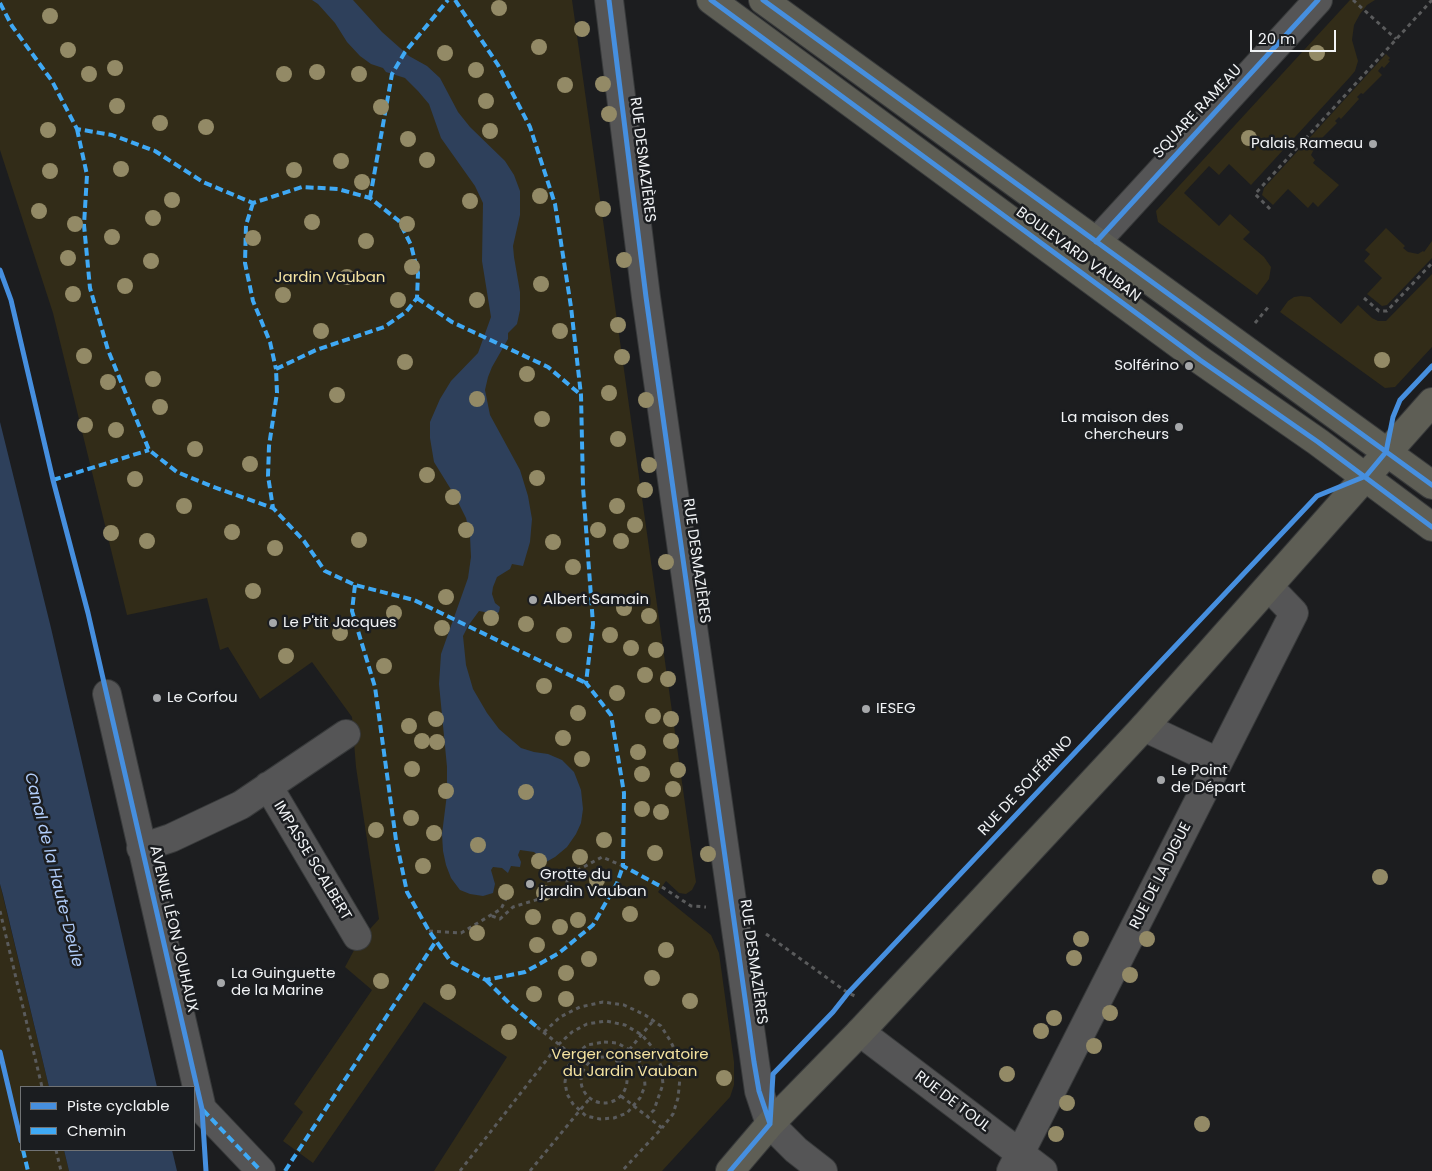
<!DOCTYPE html>
<meta charset="utf-8">
<style>
body{margin:0}
#map{position:relative;width:1432px;height:1171px;overflow:hidden;background:#1c1d1f;font-family:Poppins,sans-serif}
canvas{display:block}
.legend{position:absolute;left:20px;top:1086px;width:175px;height:65px;box-sizing:border-box;background:#1b1d20;border:1px solid #717375;margin:0;padding:6px 9px;list-style:none;font-size:15px;color:#f1f3f5}
.legend li{display:flex;align-items:center;gap:10px;height:25px}
.legend b{width:25px;border:1px solid #717375}
.scale{position:absolute;left:1250px;top:30px;width:86px;height:22px;box-sizing:border-box;border:2px solid #f1f3f5;border-top:0;padding-left:6px;font-size:15px;line-height:18px;white-space:nowrap;color:#f1f3f5;-webkit-text-stroke:4px #1b1d20;paint-order:stroke}
</style>
<div id="map">
<canvas width="1432" height="1171"></canvas>
<ul class="legend">
<li><b style="height:6px;background:#468fdf"></b>Piste cyclable</li>
<li><b style="height:6px;background:#3fa9f5"></b>Chemin</li>
</ul>
<div class="scale">20 m</div>
</div>
<script>
const ctx = document.querySelector('canvas').getContext('2d');
ctx.lineJoin = 'round';
function paint(path, color) { ctx.fillStyle = color; ctx.fill(path, 'evenodd'); }
const shape = rows => new Path2D(rows.map(r => 'M' + r).join(''));
function strokePath(path, color, width, dash) { ctx.strokeStyle = color; ctx.lineWidth = width; ctx.lineCap = dash ? 'butt' : 'round'; ctx.setLineDash(dash || []); ctx.stroke(path); }
function drawText(font, color, halo, rows, align = 'center') {
  ctx.font = font + ' Poppins,sans-serif'; ctx.lineWidth = 5; ctx.setLineDash([]); ctx.textBaseline = 'middle'; ctx.strokeStyle = halo; ctx.fillStyle = color; for (const [text, x, y, turn = 0] of rows) {
    ctx.save(); ctx.translate(x, y); ctx.rotate((+turn || 0) * Math.PI / 180); ctx.textAlign = isNaN(turn) ? turn : align; if (halo) ctx.strokeText(text, 0, 0); ctx.fillText(text, 0, 0); ctx.restore();
  }
}
paint(shape([
 [0,0,572,0,696,882,692,890,686,894,679,893,666,881,658,892,711,935,719,953,734,1062,734,1085,730,1097,662,1171,434,1171,507,1057,424,1002,313,1163,283,1141,303,1112,294,1104,372,990,345,967,359,941,379,919,356,767,352,717,312,662,260,699,228,647,220,650,207,598,127,615,53,313,0,150],
 [1350,0,1375,0,1367,5,1360,14,1354,25,1352,40,1358,61,1355,71,1350,77,1251,185,1229,164,1219,175,1209,166,1184,193,1219,226,1230,214,1250,232,1243,239,1264,257,1271,267,1269,279,1257,295,1158,222,1156,211],
 [1386,54,1390,58,1388,60,1390,61,1384,68,1382,66,1378,71,1382,75,1363,94,1361,93,1357,97,1359,99,1341,119,1339,117,1335,121,1337,123,1318,142,1317,141,1312,146,1314,149,1311,155,1315,160,1313,163,1339,185,1318,207,1313,202,1308,208,1288,189,1273,205,1262,195,1264,188],
 [1386,228,1405,246,1403,248,1408,252,1418,254,1423,251,1424,252,1432,241,1432,258,1387,305,1382,306,1367,294,1382,278,1364,261,1370,254,1365,250],
 [1432,274,1432,347,1395,387,1385,388,1280,312,1288,301,1294,297,1301,296,1310,297,1341,324,1358,305,1372,318,1378,321,1386,321],
 [0,884,49,1087,21,1087,21,1150,64,1150,69,1171,0,1171]
]), '#322c18');
paint(shape([
 [312,0,353,0,382,32,409,56,427,66,440,78,458,112,470,127,505,161,514,175,520,191,520,215,513,246,514,257,520,292,520,310,517,324,508,333,508,339,492,367,488,377,485,390,490,415,520,470,528,496,532,519,530,542,523,566,512,564,510,569,497,577,493,587,492,594,495,603,500,607,499,612,496,614,479,611,468,626,463,636,466,665,473,689,487,713,499,729,521,748,534,752,548,754,562,760,574,772,581,790,583,809,581,823,576,834,567,847,555,857,546,862,534,852,520,850,518,855,521,862,520,867,511,866,508,873,502,868,493,867,491,870,495,884,493,893,483,896,470,894,460,890,451,878,446,865,443,851,442,834,447,794,447,767,439,684,441,654,468,578,471,557,470,536,466,518,455,496,434,462,430,438,430,422,440,399,451,381,478,353,491,317,482,261,483,203,475,186,441,138,429,104,418,91,405,78,386,72,383,68,371,64,360,56,347,42,335,23,318,4],
 [0,422,51,628,157,1087,49,1087,3,895,0,884],
 [64,1150,172,1150,177,1171,69,1171]
]), '#2e405b');
const minor = shape([
 [609,0,646,297,759,1091,770,1124,796,1150,823,1171],
 [1096,242,1318,0],
 [107,694,202,1109,261,1171],
 [1144,727,1218,762],
 [268,786,357,936],
 [141,848,171,838,241,805,346,734],
 [860,1032,1043,1171],
 [1011,1171,1294,613,1269,587]
]);
const major = shape([
 [711,0,1200,360,1318,442,1432,527],
 [763,0,1432,485],
 [730,1171,770,1124,860,1032,1144,727,1432,402]
]);
strokePath(minor, '#383a3b', 30);
strokePath(major, '#383a3b', 30);
strokePath(shape([
 [1353,0,1396,39],
 [1270,209,1255,194,1432,0],
 [1364,298,1379,311,1387,311,1432,263],
 [1255,323,1270,305],
 [547,881,567,876,602,857,623,866],
 [662,887,691,906,706,907],
 [0,911,42,1087],
 [492,916,500,919,513,907,555,894,567,886,567,876],
 [429,931,461,933,501,909,512,887],
 [766,934,848,993,855,996],
 [537,1027,586,1066],
 [544,1032,560,1017,580,1007,603,1002,624,1005,645,1015,661,1026,671,1042,679,1060,680,1078,678,1098,673,1114,662,1128],
 [604,1042,617,1043,630,1050,639,1060,644,1072,645,1086,640,1098,627,1113,614,1118,600,1119,586,1116,573,1104,567,1094,565,1082,567,1069,574,1056,587,1045,604,1042],
 '581 1080a23 23 0 1 1 46 0a23 23 0 1 1-46 0Z',
 [619,1062,653,1021],
 [621,1096,662,1128,622,1171],
 [56,1150,61,1171],
 [460,1171,559,1044,572,1032,587,1024,606,1021,625,1025,642,1035,653,1048,661,1066,663,1084,654,1110,648,1116],
 [530,1171,590,1098]
]), '#5a5b5c', 3, [4, 4]);
strokePath(minor, '#555556', 28);
strokePath(major, '#5e5e55', 28);
strokePath(shape([
 [455,0,498,65,530,127,555,204,571,307,581,395,583,487,593,624,586,683,611,715,624,793,623,866,662,887],
 [0,3,12,26,52,81,77,129,112,135,155,151,203,182,253,203,302,187,338,189,370,198,399,221,411,245,418,273,417,298,406,312,384,327,316,350,276,369,277,393,269,446,268,476,273,508],
 [77,129,87,175,84,225,90,288,108,350,149,450,177,472,211,486,273,508,304,541,325,571,355,585,414,600,586,683],
 [370,198,392,74,405,52,448,0],
 [253,203,246,225,245,263,253,301,270,342,276,369],
 [417,298,452,322,548,367,581,395],
 [53,480,149,450],
 [355,585,352,611,375,687,396,840,407,892,429,931,451,962,486,980,525,972,559,953,593,925,617,883,623,866],
 [486,980,509,1003,537,1027],
 [203,1110,260,1170],
 [23,1150,28,1171],
 [285,1171,436,941]
]), '#3fa9f5', 4, [8, 4]);
strokePath(shape([
 [609,0,646,297,754,1062,759,1091,770,1124],
 [711,0,1200,360,1318,442,1432,527],
 [763,0,1432,485],
 [1096,242,1318,0],
 [0,270,11,300,53,480,88,613,202,1109,206,1171],
 [0,1052,21,1141],
 [730,1171,770,1124,773,1074,833,1012,848,993,1317,496,1366,476,1386,452,1393,417,1400,400,1432,366]
]), '#468fdf', 5);
ctx.fillStyle = '#938a66';
for (const [x, y] of [
 [499,8],
 [50,16],
 [582,29],
 [539,47],
 [68,50],
 [445,53],
 [1317,53],
 [115,68],
 [476,70],
 [317,72],
 [89,74],
 [284,74],
 [359,74],
 [603,84],
 [565,85],
 [486,101],
 [117,106],
 [381,107],
 [609,114],
 [160,123],
 [206,127],
 [48,130],
 [490,131],
 [1249,138],
 [408,139],
 [427,160],
 [341,161],
 [121,169],
 [294,170],
 [50,171],
 [362,182],
 [540,196],
 [172,200],
 [470,201],
 [603,209],
 [39,211],
 [153,218],
 [312,222],
 [75,224],
 [407,224],
 [112,237],
 [253,238],
 [366,241],
 [68,258],
 [624,260],
 [151,261],
 [412,267],
 [347,277],
 [541,284],
 [125,286],
 [73,294],
 [283,295],
 [398,300],
 [477,300],
 [618,325],
 [321,331],
 [560,331],
 [84,356],
 [622,357],
 [1382,360],
 [405,362],
 [527,374],
 [153,379],
 [108,382],
 [609,393],
 [337,395],
 [477,399],
 [646,400],
 [160,407],
 [542,419],
 [85,425],
 [116,430],
 [618,439],
 [195,449],
 [250,464],
 [649,465],
 [427,475],
 [537,478],
 [135,479],
 [645,490],
 [453,497],
 [184,506],
 [617,506],
 [635,525],
 [466,530],
 [598,530],
 [232,532],
 [111,533],
 [359,540],
 [147,541],
 [621,541],
 [553,542],
 [275,548],
 [666,562],
 [573,567],
 [253,591],
 [446,597],
 [624,608],
 [394,613],
 [649,616],
 [491,618],
 [526,624],
 [442,628],
 [340,633],
 [564,635],
 [610,635],
 [631,648],
 [656,650],
 [286,656],
 [384,666],
 [645,675],
 [668,679],
 [544,686],
 [617,693],
 [578,713],
 [653,716],
 [436,719],
 [671,719],
 [409,726],
 [563,738],
 [422,741],
 [671,741],
 [437,742],
 [638,752],
 [582,759],
 [412,769],
 [678,770],
 [642,774],
 [673,789],
 [446,791],
 [526,792],
 [642,809],
 [661,812],
 [411,818],
 [376,830],
 [434,833],
 [604,840],
 [478,845],
 [655,853],
 [708,854],
 [580,857],
 [539,861],
 [423,866],
 [1380,877],
 [597,880],
 [506,892],
 [544,893],
 [630,914],
 [533,917],
 [578,920],
 [560,927],
 [477,933],
 [1081,939],
 [1147,939],
 [537,945],
 [666,950],
 [1074,958],
 [589,959],
 [566,973],
 [1130,975],
 [652,978],
 [381,981],
 [448,992],
 [534,994],
 [566,999],
 [690,1001],
 [1110,1013],
 [1054,1018],
 [1041,1031],
 [509,1032],
 [1094,1046],
 [1007,1074],
 [724,1078],
 [1067,1103],
 [1202,1124],
 [1056,1134]
]) { ctx.beginPath(); ctx.arc(x, y, 8, 0, 2 * Math.PI); ctx.fill(); }
for (const [x, y, r, color] of [
 [1373,144,5,"#a6a8aa"],
 [1189,366,5,"#a6a8aa"],
 [1179,427,5,"#a6a8aa"],
 [533,600,5,"#a6a8aa"],
 [273,623,5,"#a6a8aa"],
 [157,698,5,"#a6a8aa"],
 [866,709,5,"#a6a8aa"],
 [1161,780,5,"#a6a8aa"],
 [530,884,5,"#a6a8aa"],
 [221,983,5,"#a6a8aa"]
]) { const dot = new Path2D(); dot.arc(x, y, r, 0, 2 * Math.PI); ctx.fillStyle = color; ctx.fill(dot); strokePath(dot, '#1b1d20', 2); }
drawText('15px', '#f1f3f5', '#1b1d20', [
 ["SQUARE RAMEAU",1198,112,-47],
 ["RUE DESMAZIÈRES",642,160,83],
 ["BOULEVARD VAUBAN",1078,255,36],
 ["RUE DESMAZIÈRES",696,561,82],
 ["RUE DE SOLFÉRINO",1026,786,-47],
 ["IMPASSE SCALBERT",312,861,59],
 ["RUE DE LA DIGUE",1161,876,-63],
 ["AVENUE LÉON JOUHAUX",173,929,77],
 ["RUE DESMAZIÈRES",753,962,82],
 ["RUE DE TOUL",952,1102,37]
]);
drawText('15px', '#f1f3f5', '#1b1d20', [
 ["Palais Rameau",1363,144,"right"],
 ["Solférino",1179,366,"right"],
 ["La maison des",1169,418,"right"],
 ["chercheurs",1169,435,"right"],
 ["Albert Samain",543,600],
 ["Le P'tit Jacques",283,623],
 ["Le Corfou",167,698],
 ["IESEG",876,709],
 ["Le Point",1171,771],
 ["de Départ",1171,788],
 ["Grotte du",540,875],
 ["jardin Vauban",540,892],
 ["La Guinguette",231,974],
 ["de la Marine",231,991]
], 'left');
drawText('15px', '#f5e3a0', '#1b1d20', [
 ["Jardin Vauban",330,278],
 ["Verger conservatoire",630,1055],
 ["du Jardin Vauban",630,1072]
]);
drawText('italic 16px', '#b1cdfa', '#1b1d20', [
 ["Canal de la Haute-Deûle",53,870,76]
]);
</script>
